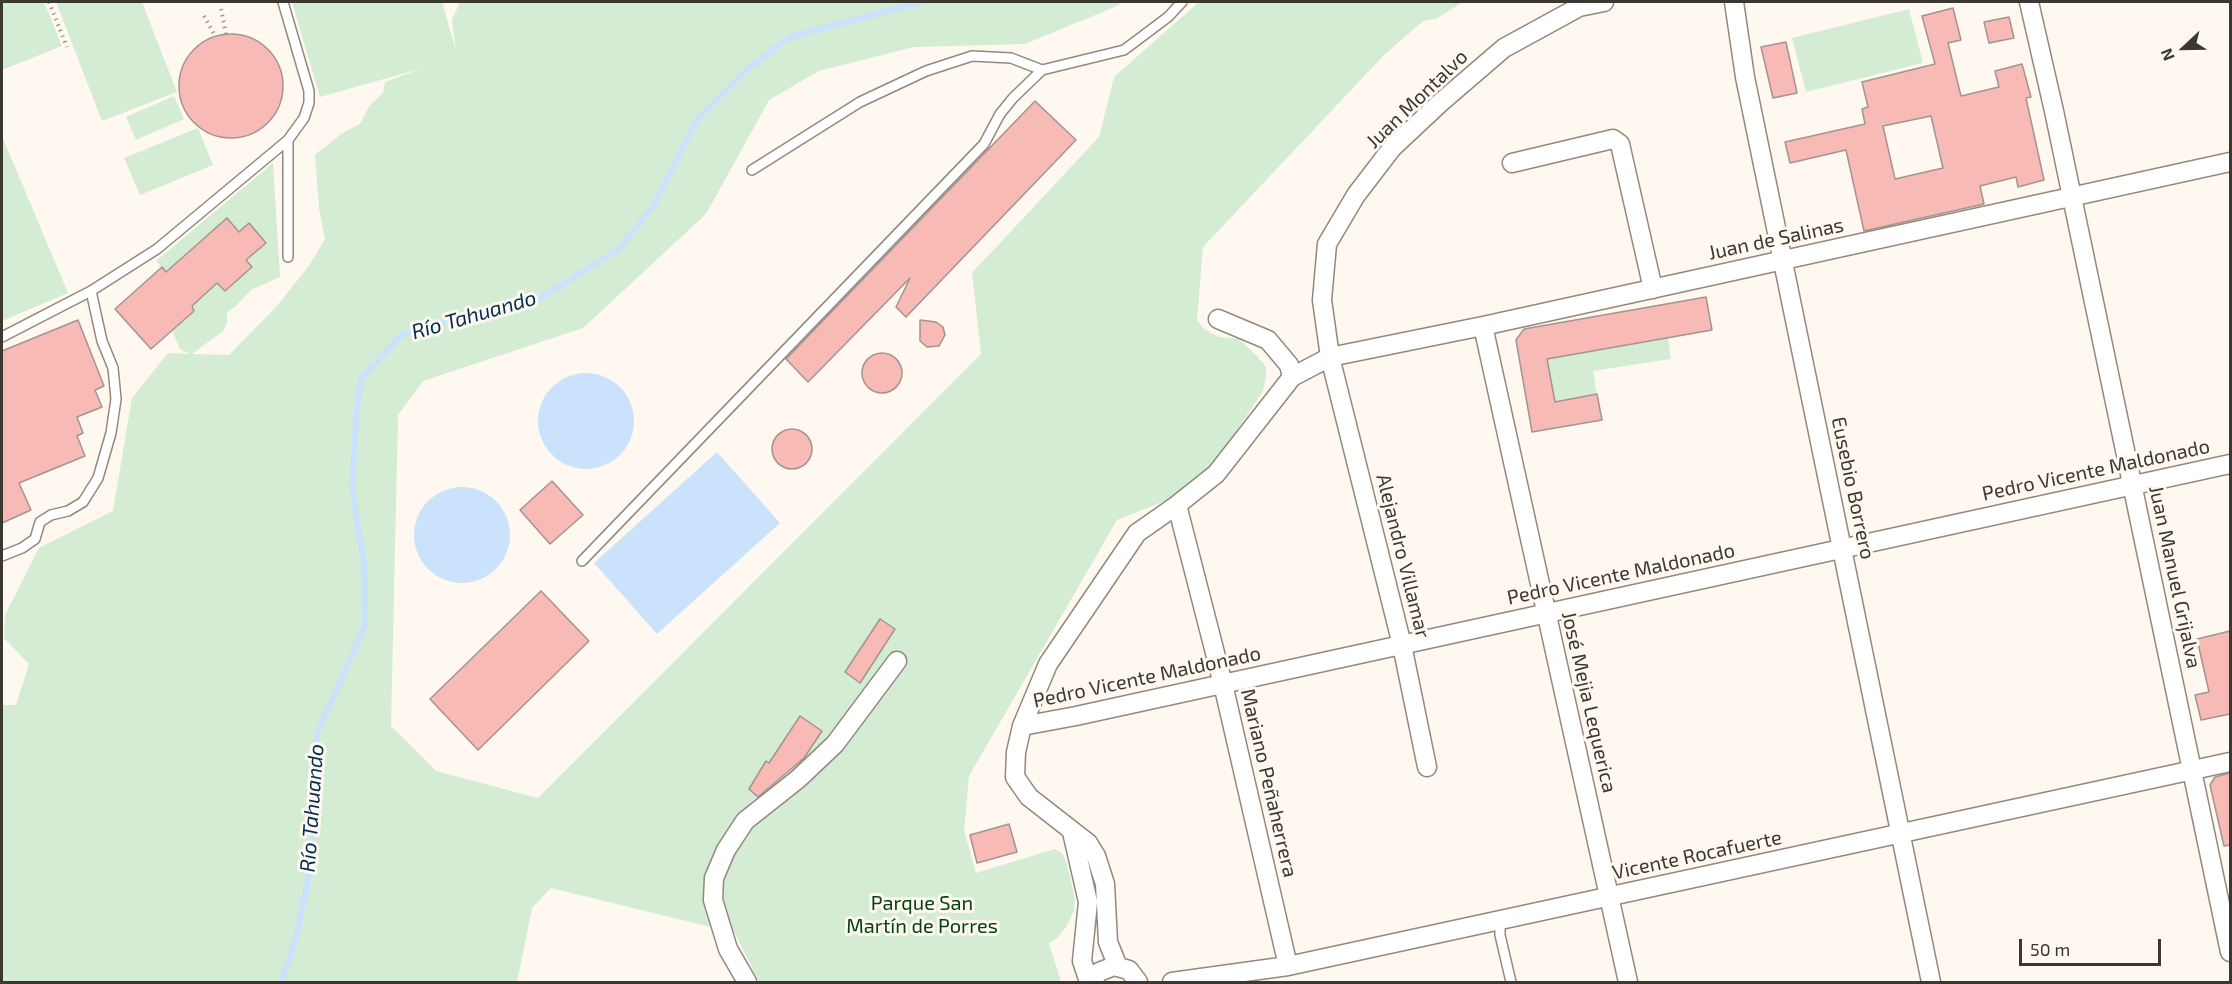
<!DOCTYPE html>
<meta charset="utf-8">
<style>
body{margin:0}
#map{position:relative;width:2232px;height:984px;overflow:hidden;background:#fef8f0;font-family:"Exo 2",sans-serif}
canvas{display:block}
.frame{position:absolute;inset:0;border:3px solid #3b3731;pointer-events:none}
.north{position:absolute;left:2154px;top:18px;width:60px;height:60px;-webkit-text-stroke:4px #fef8f0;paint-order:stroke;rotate:248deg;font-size:16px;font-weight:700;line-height:24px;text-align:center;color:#3b3731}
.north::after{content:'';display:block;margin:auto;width:21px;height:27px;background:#3b3731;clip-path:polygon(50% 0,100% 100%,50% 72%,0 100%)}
.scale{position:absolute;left:2019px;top:939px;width:142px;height:27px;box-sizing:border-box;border:3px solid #3b3731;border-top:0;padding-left:8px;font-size:18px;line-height:21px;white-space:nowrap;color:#3b3731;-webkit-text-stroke:4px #fef8f0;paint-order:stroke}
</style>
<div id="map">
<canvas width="2232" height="984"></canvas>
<div class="frame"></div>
<div class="north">N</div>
<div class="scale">50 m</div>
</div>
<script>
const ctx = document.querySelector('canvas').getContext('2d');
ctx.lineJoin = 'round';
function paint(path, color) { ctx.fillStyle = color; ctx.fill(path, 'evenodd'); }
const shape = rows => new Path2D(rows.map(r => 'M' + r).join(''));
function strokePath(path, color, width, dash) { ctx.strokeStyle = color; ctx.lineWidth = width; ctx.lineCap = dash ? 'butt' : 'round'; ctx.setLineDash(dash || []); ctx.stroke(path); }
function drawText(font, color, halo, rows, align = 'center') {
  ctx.font = font + ' "Exo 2",sans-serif'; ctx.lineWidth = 6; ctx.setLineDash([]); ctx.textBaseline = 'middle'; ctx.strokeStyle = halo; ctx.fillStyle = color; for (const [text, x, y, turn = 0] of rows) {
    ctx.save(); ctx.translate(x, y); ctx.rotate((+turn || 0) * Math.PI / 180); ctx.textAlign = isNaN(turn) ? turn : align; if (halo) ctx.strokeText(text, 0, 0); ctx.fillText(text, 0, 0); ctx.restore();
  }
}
paint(shape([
 [2,2,44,2,62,46,2,70],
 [56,2,142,2,177,92,102,121],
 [292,2,442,2,456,51,452,20,460,2,1123,2,1117,6,1025,44,914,47,819,71,769,100,706,214,583,328,423,381,398,415,391,726,436,771,538,798,981,354,972,273,1099,137,1114,77,1199,2,1463,2,1436,19,1423,21,1384,55,1203,247,1197,320,1204,329,1219,337,1239,339,1257,356,1266,367,1266,377,1263,391,1210,471,1172,498,1117,520,969,776,964,830,976,873,1055,849,1062,853,1066,861,1075,898,1074,911,1066,927,1057,938,1049,943,1061,982,759,982,735,933,551,888,532,908,517,982,2,982,2,705,16,705,29,664,4,638,5,615,39,548,113,511,132,398,168,353,191,354,180,349,172,330,193,311,192,306,217,283,225,291,252,267,246,260,266,243,249,223,239,232,227,218,166,272,156,261,273,163,280,277,251,290,235,307,227,312,227,323,223,331,192,354,229,355,276,307,308,267,325,239,319,208,315,155,341,134,360,124,370,105,383,93,385,82,423,68,320,97],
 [1909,9,1923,63,1806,92,1792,38],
 [174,96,184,119,136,140,126,117],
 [198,128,213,165,140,195,124,158],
 [2,136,68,293,2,321],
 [1668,338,1671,359,1593,371,1597,395,1555,402,1547,359]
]), '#d3ecd3');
paint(shape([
 '538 421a48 48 0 1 1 96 0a48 48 0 1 1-96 0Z',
 [717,452,780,523,657,634,594,563],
 '414 535a48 48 0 1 1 96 0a48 48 0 1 1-96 0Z'
]), '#cae2fb');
strokePath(shape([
 [281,982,295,942,312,860,312,778,318,731,365,626,364,564,352,487,356,419,361,378,402,335,475,312,536,301,619,249,654,205,696,121,748,69,789,37,922,2]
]), '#cae2fb', 6);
const building = shape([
 [1953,8,1961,40,1948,43,1961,96,1999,87,1995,71,2022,64,2031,97,2026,98,2044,180,2018,187,2016,177,1980,186,1984,204,1864,231,1846,150,1790,163,1785,142,1865,124,1862,109,1868,107,1862,82,1935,64,1922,16,1953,8],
 [1931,116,1943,168,1895,179,1883,126,1931,116],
 [2009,17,2014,38,1989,43,1984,22,2009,17],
 '179 86a52 52 0 1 1 104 0a52 52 0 1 1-104 0Z',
 [1786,42,1797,93,1773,98,1761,47,1786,42],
 [1035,101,1076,140,906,317,896,307,910,278,808,382,786,359,1035,101],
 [227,218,239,232,249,223,266,243,246,260,252,267,225,291,217,283,192,306,194,311,151,349,115,309,162,267,166,272,227,218],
 [1706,297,1712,330,1547,359,1555,402,1597,394,1602,420,1532,432,1516,340,1524,329,1706,297],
 [78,320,104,386,95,390,102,407,77,417,83,433,77,436,85,456,19,483,31,510,2,523,2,351,78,320],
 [920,320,936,322,943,327,945,335,939,346,927,347,920,341,920,320],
 '862 373a20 20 0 1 1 40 0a20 20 0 1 1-40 0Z',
 '772 449a20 20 0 1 1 40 0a20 20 0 1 1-40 0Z',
 [552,481,583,515,550,544,520,510,552,481],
 [541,591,589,641,478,750,430,699,541,591],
 [880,619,895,629,860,683,845,672,880,619],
 [2230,631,2230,714,2201,720,2195,695,2209,692,2197,639,2230,631],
 [800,716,822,731,804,758,758,797,749,789,766,761,769,763,800,716],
 [2230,773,2230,845,2224,846,2210,785,2215,777,2230,773],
 [1009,824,1017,852,977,863,970,835,1009,824]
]);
paint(building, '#f7bab5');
strokePath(building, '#a59391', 1.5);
const service = shape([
 [288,140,288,257],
 [752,170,860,102,926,71,972,56,1011,58,1042,70],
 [2,337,91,291,157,249,288,140,304,118,309,103,309,91,283,2],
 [2,556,22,548,35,539,40,522,51,515,68,511,83,502,98,478,111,433,116,399,113,368,102,341,91,291],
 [582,561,984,144,1000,114,1013,98,1042,70,1124,50,1168,17,1182,2],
 [1500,920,1500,935,1511,982]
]);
const minor = shape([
 [1734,2,1745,77,1931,982],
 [2029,2,2054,111,2230,952],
 [1512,163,1613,139,1620,144,1653,289],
 [1218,319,1268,340,1289,365,1292,377],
 [1483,326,1628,982],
 [1177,505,1223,684,1288,966],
 [1022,726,1076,716,2230,464],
 [1427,767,1402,645,1330,357,1322,300,1327,244,1356,195,1392,148,1440,103,1504,48,1579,7,1604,2],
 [1072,832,1088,902,1082,961,1089,982],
 [1118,967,1108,942,1105,884,1096,856,1088,843,1029,797,1015,777,1016,752,1022,726,1048,664,1137,533,1177,505,1216,474,1292,377,1330,357,1483,326,2230,162],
 [747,982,728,949,713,900,714,878,726,850,745,821,798,779,835,744,897,661],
 [1091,982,1099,972,1114,966,1129,970,1138,982],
 [1172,982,1288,966,2230,762]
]);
strokePath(service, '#92897c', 12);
strokePath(minor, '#92897c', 21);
strokePath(shape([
 [49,2,67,47],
 [221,9,226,34],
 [204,16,215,36]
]), '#9f9a93', 4, [1.5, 4.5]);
strokePath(service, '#fff', 9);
strokePath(minor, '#fff', 18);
drawText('20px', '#3b3731', '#fef8f0', [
 ["Juan Montalvo",1417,99,-44],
 ["Juan de Salinas",1776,239,-12],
 ["Pedro Vicente Maldonado",2096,470,-12],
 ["Eusebio Borrero",1853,488,78],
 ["Alejandro Villamar",1403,556,76],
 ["Pedro Vicente Maldonado",1621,574,-12],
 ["Juan Manuel Grijalva",2175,577,78],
 ["Pedro Vicente Maldonado",1147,677,-12],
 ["José Mejia Lequerica",1589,702,77],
 ["Mariano Peñaherrera",1269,783,77],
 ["Vicente Rocafuerte",1697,855,-12]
]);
drawText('20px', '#044310', '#fef8f0', [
 ["Parque San",922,903],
 ["Martín de Porres",922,926]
]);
drawText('italic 21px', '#002d51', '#fef8f0', [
 ["Río Tahuando",474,315,-16],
 ["Río Tahuando",312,808,-86]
]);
</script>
